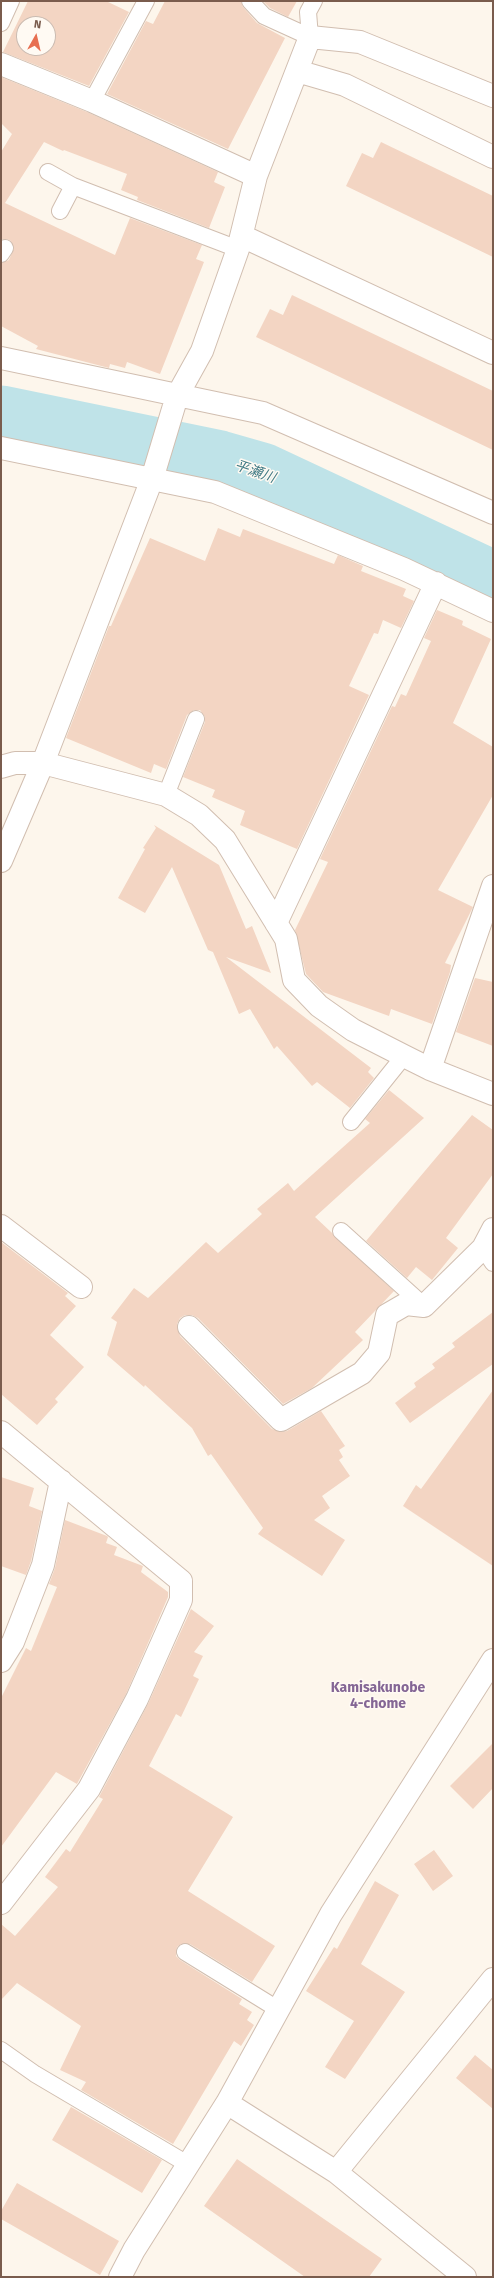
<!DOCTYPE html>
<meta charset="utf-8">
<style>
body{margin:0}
#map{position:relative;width:494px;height:2278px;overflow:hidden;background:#fdf6ec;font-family:"Fira Sans",sans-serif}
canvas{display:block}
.frame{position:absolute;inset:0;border:2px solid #7a5c4d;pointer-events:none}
.north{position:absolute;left:16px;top:16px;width:40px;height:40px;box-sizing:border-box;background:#fffaf3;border:1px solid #cabbb1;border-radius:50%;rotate:8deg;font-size:11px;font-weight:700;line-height:16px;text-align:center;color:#7a5c4d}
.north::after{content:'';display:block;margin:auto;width:14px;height:18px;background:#e76f51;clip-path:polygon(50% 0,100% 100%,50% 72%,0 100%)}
</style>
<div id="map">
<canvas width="494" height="2278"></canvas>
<div class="frame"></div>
<div class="north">N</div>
</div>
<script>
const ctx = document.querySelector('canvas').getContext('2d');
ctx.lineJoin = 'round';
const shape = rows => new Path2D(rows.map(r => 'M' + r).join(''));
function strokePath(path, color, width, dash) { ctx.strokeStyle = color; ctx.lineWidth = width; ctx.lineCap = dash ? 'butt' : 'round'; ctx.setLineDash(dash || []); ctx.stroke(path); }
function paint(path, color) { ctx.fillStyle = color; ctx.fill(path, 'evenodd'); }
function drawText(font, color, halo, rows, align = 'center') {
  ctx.font = font + ' "Fira Sans","Noto Sans JP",sans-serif'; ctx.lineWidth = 3; ctx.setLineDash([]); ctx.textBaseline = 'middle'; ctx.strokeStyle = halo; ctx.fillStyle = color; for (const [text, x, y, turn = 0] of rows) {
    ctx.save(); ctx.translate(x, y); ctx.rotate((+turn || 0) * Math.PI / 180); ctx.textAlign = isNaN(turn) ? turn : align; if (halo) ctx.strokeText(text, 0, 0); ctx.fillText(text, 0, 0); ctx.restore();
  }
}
strokePath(shape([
 [1,415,220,460,262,472,493,580]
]), '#bfe3e8', 59);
paint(shape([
 [28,1,106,1,129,12,89,86,3,52],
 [24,24,48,24,48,48,24,48],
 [165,1,241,1,243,7,257,23,285,38,228,149,107,94,146,21,153,24],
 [263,1,297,1,288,17,270,8],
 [1,77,87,112,218,172,214,182,225,187,209,228,137,200,138,197,121,190,127,174,64,150,63,151,44,142,5,203,115,255,130,218,202,245,196,259,204,262,160,374,127,362,125,368,110,364,109,368,36,349,38,346,1,326,1,263,9,260,14,248,10,240,1,239,1,152,12,134,1,123],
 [381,142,493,196,493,257,346,186,362,153,373,158],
 [292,295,493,391,493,450,256,337,270,309,283,315],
 [218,528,240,537,243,529,334,564,338,555,363,566,361,571,406,589,403,596,414,601,401,628,383,620,378,634,374,633,349,686,369,695,297,849,240,825,245,811,212,797,215,790,183,777,205,722,205,717,200,710,194,710,187,715,166,769,154,764,151,773,66,738,109,626,111,626,150,538,205,561],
 [437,610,463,621,462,625,491,639,453,723,493,747,493,795,438,890,473,907,445,963,451,965,450,972,432,1024,391,1009,389,1016,323,992,306,974,295,930,328,862,320,859,392,706,395,707,401,694,406,696,431,641,424,638],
 [154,825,219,865,246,929,252,926,271,973,226,957,371,1068,368,1072,374,1078,350,1108,317,1082,312,1086,277,1046,274,1049,250,1009,239,1014,213,952,208,950,172,867,145,913,118,898,145,849,143,848,156,828],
 [475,978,493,982,493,1046,456,1032],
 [389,1090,424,1118,315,1217,394,1291,355,1332,363,1340,312,1388,283,1404,198,1318,192,1315,185,1315,180,1318,177,1324,180,1336,272,1429,282,1432,287,1431,321,1411,345,1446,339,1450,343,1457,339,1460,350,1476,322,1496,330,1508,314,1520,345,1540,322,1576,258,1534,263,1528,211,1454,208,1456,192,1428,145,1385,144,1387,107,1355,117,1322,111,1318,134,1288,148,1298,206,1242,218,1253,262,1214,257,1209,288,1183,294,1191,370,1123,365,1119],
 [472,1115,493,1130,493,1174,446,1238,458,1248,432,1280,416,1267,407,1278,366,1241],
 [1,1242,68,1293,65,1296,76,1306,50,1335,84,1367,55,1399,58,1402,37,1425,1,1394],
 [493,1312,493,1364,410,1423,395,1403,416,1387,414,1383,435,1368,432,1364,455,1347,452,1343],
 [493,1390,493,1566,403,1506,416,1485,421,1489],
 [1,1477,34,1488,29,1506,42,1511,31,1561,26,1575,1,1566],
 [65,1520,107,1536,108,1537,106,1543,117,1547,114,1555,143,1566,141,1572,168,1592,168,1597,126,1694,78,1782,77,1784,56,1772,1,1847,1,1698,26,1648,31,1651,57,1587,49,1584,55,1568],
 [191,1609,214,1626,194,1652,203,1656,193,1676,199,1679,181,1717,176,1714,149,1766,233,1817,188,1891,275,1946,252,1982,190,1944,181,1944,177,1947,176,1956,180,1960,242,1999,239,2004,252,2012,247,2020,254,2025,241,2046,234,2041,173,2144,81,2090,86,2082,60,2070,81,2026,17,1983,1,2000,1,1924,15,1936,58,1887,45,1877,66,1849,70,1852,103,1799,99,1797,148,1704],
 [493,1743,493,1788,473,1809,450,1786],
 [434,1850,453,1876,433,1891,414,1864],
 [375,1881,399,1895,361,1964,405,1992,345,2079,325,2067,354,2021,306,1991,334,1947,337,1949],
 [475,2055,493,2070,493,2109,456,2078],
 [71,2107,162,2160,142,2193,52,2140],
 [237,2159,382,2259,369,2277,305,2277,204,2206],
 [17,2183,119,2241,100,2275,1,2219,1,2211]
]), '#f3d5c3');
const lane = shape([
 [250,1,264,16,310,37,308,12,314,1],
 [1,23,11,1],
 [92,101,146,1],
 [48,172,73,186,238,249],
 [60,211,73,186],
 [1,254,5,248],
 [166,795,196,719],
 [351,1122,404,1056],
 [341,1231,424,1306],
 [483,1248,493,1263],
 [185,1952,279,2010],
 [1,2050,35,2074,189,2165]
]);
const street = shape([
 [1,64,92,101,256,176],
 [297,71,345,85,493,157],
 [242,236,493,353],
 [1,358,263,413,493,513],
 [1,448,215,492,404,569,493,611],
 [1,767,15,763,43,763,166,795,199,815,225,840,286,939,294,980,319,1006,353,1030,404,1056,430,1069,493,1094],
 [1,861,43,763,152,479,177,396,202,351,238,249,256,176,310,37,360,42,493,96],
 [276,923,436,583],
 [430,1069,493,886],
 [1,1226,81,1287],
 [189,1327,281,1420,362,1373,379,1353,387,1315,406,1304,424,1306,483,1248,493,1229],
 [1,1432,181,1581,181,1600,137,1699,89,1789,1,1903],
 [1,1661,13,1642,43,1565,61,1481],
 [227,2103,336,2172,465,2277],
 [336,2172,493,1979],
 [120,2277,134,2250,227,2103,331,1914,493,1660]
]);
strokePath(lane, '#d1beb0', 18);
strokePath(street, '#d1beb0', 24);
strokePath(lane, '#fff', 16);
strokePath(street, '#fff', 22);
drawText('italic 14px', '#437c86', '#fffaf3', [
 ["平瀬川",255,472,19]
]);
drawText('bold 14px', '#846695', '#fffaf3', [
 ["Kamisakunobe",378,1688],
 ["4-chome",378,1704]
]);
</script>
